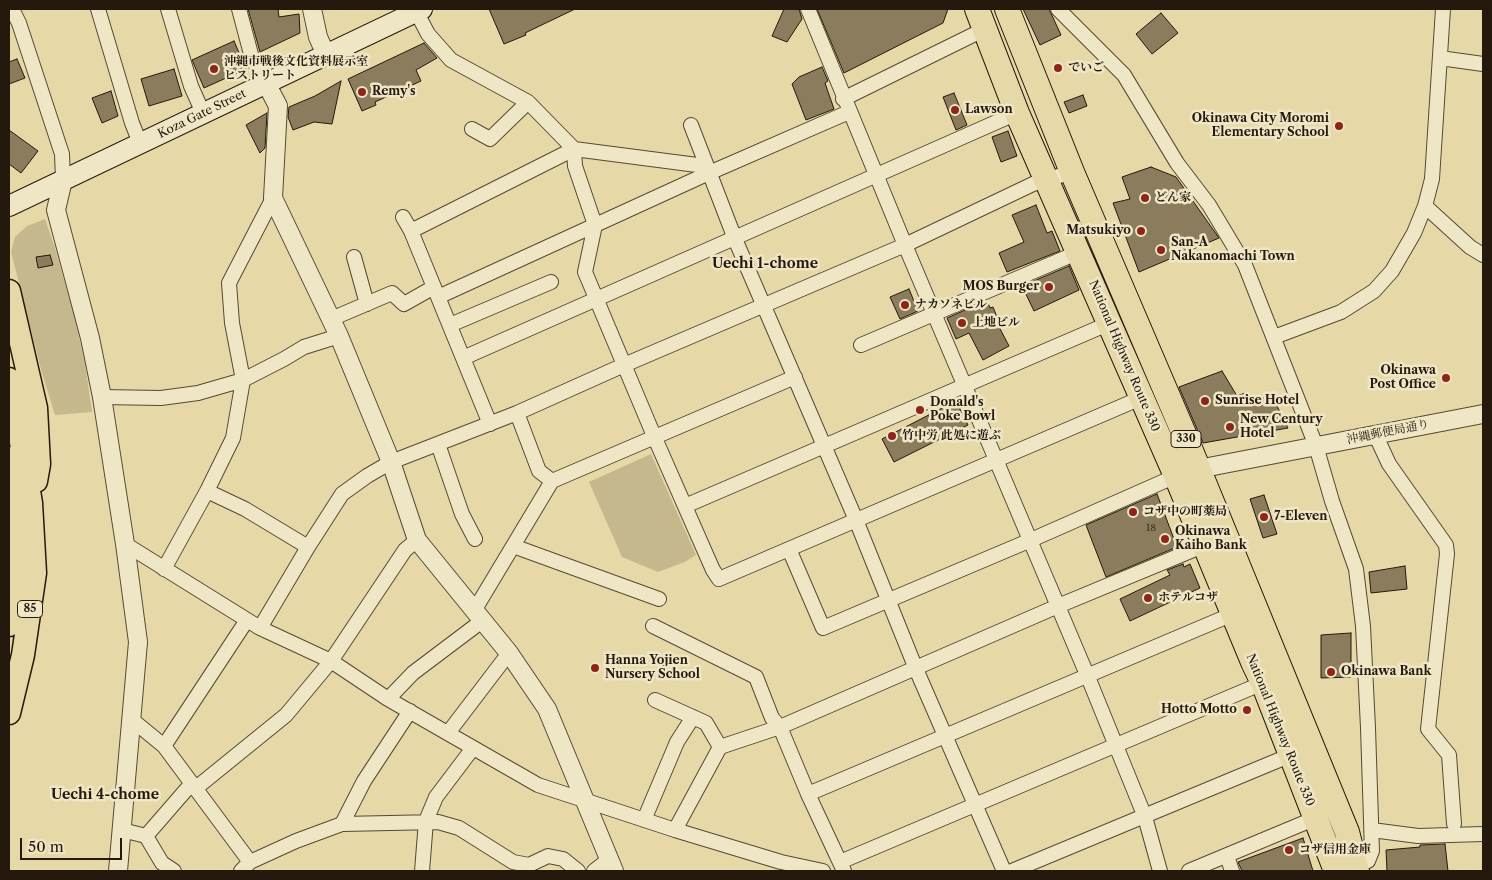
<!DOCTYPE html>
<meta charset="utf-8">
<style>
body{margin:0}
#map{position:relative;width:1492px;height:880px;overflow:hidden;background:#e7d8a7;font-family:"Libre Caslon Text",serif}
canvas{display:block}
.frame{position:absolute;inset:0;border:10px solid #25190d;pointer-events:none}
.scale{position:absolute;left:20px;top:838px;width:102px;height:22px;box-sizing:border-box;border:2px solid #25190d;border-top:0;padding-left:6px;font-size:15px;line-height:18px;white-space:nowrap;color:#25190d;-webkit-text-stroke:4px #efe6c6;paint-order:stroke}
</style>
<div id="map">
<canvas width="1492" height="880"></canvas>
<div class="frame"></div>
<div class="scale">50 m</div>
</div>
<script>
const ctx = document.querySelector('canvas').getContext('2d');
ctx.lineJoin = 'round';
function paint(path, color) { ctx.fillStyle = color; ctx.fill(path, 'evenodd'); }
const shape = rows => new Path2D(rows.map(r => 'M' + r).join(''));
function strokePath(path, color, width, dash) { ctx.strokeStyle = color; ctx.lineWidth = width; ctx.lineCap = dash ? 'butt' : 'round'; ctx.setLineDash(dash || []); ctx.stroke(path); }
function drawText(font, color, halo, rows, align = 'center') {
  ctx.font = font + ' "Libre Caslon Text","Noto Serif JP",serif'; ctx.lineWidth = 5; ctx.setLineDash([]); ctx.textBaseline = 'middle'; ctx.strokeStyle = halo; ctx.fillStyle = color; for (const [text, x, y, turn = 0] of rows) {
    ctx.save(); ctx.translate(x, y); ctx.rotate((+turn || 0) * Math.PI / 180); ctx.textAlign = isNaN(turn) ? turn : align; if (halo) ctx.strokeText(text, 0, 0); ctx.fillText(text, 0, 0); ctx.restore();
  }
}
paint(shape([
 [45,219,55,248,76,322,85,364,92,412,55,415,42,373,11,252,15,237,27,226],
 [651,454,696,555,685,562,658,572,622,557,589,482]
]), '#c6b88d');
const building = shape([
 [248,9,278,9,279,17,299,14,300,33,260,52,248,9],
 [489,9,575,9,525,33,526,35,504,44,489,9],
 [784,9,799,9,802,19,787,42,772,36,784,9],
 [817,9,948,9,943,23,844,73,817,9],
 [1023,9,1049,9,1061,35,1040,45,1023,9],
 [1161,13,1178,33,1152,54,1136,34,1161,13],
 [234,41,246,69,204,88,192,60,234,41],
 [424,43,437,58,416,70,421,81,375,102,376,105,362,111,348,79,424,43],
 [17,59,25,78,9,84,9,62,17,59],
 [822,67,828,81,825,83,834,109,806,120,792,84,799,77,822,67],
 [174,69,182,96,149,106,141,79,174,69],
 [341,81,332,124,314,122,293,130,288,117,289,107,315,96,341,81],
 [111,91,118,116,102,123,92,98,111,91],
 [954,93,967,125,956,130,943,97,954,93],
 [1083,95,1087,106,1069,113,1064,102,1083,95],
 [267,113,265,148,260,153,246,125,267,113],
 [9,130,38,151,21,173,9,164,9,130],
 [1008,131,1017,156,1001,162,992,137,1008,131],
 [1151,167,1176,177,1219,238,1139,272,1113,203,1130,199,1122,177,1151,167],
 [1036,205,1047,233,1052,231,1060,251,1007,272,999,253,1024,242,1012,215,1036,205],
 [50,255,53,265,38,268,36,257,50,255],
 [1069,266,1079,290,1034,311,1022,286,1069,266],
 [909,289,918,311,900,319,890,297,909,289],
 [988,303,990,308,993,307,999,322,997,323,1009,346,983,360,969,333,956,339,947,318,979,304,981,307,988,303],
 [1222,371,1237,396,1245,393,1250,401,1272,396,1288,428,1203,443,1179,387,1222,371],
 [956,401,968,425,894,462,882,439,956,401],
 [1157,494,1177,547,1106,577,1086,525,1157,494],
 [1264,495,1277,534,1263,538,1250,499,1264,495],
 [1183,564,1184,567,1190,564,1200,588,1130,621,1120,599,1170,575,1167,570,1183,564],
 [1405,566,1407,589,1371,593,1369,572,1405,566],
 [1351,633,1351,677,1321,678,1321,635,1351,633],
 [1303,838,1313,871,1242,871,1238,862,1303,838],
 [1445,844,1448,871,1387,871,1386,850,1420,847,1420,845,1445,844]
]);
paint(building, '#8a7c5d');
strokePath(building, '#25190d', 1);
const minor = shape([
 [12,9,19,23,62,154,63,180],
 [98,9,132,123,140,143],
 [168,9,191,86,203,113],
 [239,9,252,58,266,83],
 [808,9,905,245,1088,677,1145,817,1160,871],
 [1058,9,1124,75,1177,163,1209,205,1245,265,1316,446,1332,501,1356,569,1363,626,1368,728,1372,851,1368,861,1348,866],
 [416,11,428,34,451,60,528,102,574,149,575,166,595,225,585,272,654,436,713,570,719,579,1141,398],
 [1440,58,1483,64],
 [843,99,985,29],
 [691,125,735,239,856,520,916,669,1004,871],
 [472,129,490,139,528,102],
 [1425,206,1470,247,1483,255],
 [403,217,411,231,490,424],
 [411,231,574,149,697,165,709,173],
 [354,257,367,304],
 [438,297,709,173,849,112],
 [331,319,392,293,404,304,434,287],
 [450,325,551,282],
 [1274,337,1341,312,1374,291,1392,271,1414,233,1425,206,1432,179,1443,9],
 [861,345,1079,252],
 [463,358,1017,113],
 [102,397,161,398,198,393,243,380,284,359,304,347,339,336],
 [517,413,539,471,552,481],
 [1375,434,1389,464,1446,545,1447,554,1428,729,1449,755,1454,824],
 [438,444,462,514,475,539],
 [207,491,245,509,308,547],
 [685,506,1110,323],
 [125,544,260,628,331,661,388,699,538,785,675,830,781,862,823,871],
 [513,546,659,599],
 [789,549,823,628,1031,540,1176,476],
 [164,569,207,491,233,438,243,380,232,323,229,283,273,198],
 [474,611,552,481,795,377],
 [653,626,756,677,772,718,780,727,808,794,844,871],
 [260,628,308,547,342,494,367,476,391,462,517,413,624,365,905,245,1033,184,1072,172],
 [388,699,413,673,482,621],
 [655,700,706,723,720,747],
 [131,719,164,746,250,862,241,871],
 [448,733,509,653],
 [164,746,247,620],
 [196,788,286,715,331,661,405,550,417,540],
 [808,794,1233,614],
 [644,820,677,742,693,717],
 [342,824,364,781,410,711],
 [122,830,146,836,162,863,174,871],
 [675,830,720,747,780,727,1058,606,1205,545],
 [1372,830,1418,836,1483,834],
 [146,836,192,783],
 [1227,856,1232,871],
 [250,862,296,841,342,824,438,822,459,828,513,862,529,865,548,856,563,859,578,871],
 [840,862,1270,680],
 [422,871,426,821,436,797,473,748],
 [594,871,608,860],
 [1012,871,1291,755],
 [1189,871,1316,818]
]);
const tertiary = shape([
 [312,9,318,37,326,55],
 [266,83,278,106,273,198,339,336,391,462,417,540,509,653,547,709,614,871],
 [63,180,56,210,90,338,102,397,125,544,138,642,118,871],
 [1187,472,1198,469,1483,414]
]);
const secondary = shape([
 [9,206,422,9]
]);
const primary = shape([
 [9,291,36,408,39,464,36,481],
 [9,379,20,436,31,503,35,573,23,655,9,713],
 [9,458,13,495,16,574,9,625]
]);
const trunk = shape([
 [977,9,1017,113,1176,476,1253,662,1263,683,1336,871],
 [1007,9,1072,172,1185,436,1347,832,1357,871]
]);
strokePath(minor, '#564934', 16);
strokePath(tertiary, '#564934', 20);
strokePath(secondary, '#25190d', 22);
strokePath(primary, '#25190d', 25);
strokePath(trunk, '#25190d', 26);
strokePath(minor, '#efe6c6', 14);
strokePath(tertiary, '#efe6c6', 18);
strokePath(secondary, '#efe6c6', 20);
strokePath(primary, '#e7d8a7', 22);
strokePath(trunk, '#e7d8a7', 24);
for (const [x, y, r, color] of [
 [1058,68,5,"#8f2418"],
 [214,69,5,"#8f2418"],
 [362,92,5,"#8f2418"],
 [955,110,5,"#8f2418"],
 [1339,126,5,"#8f2418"],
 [1145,198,5,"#8f2418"],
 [1141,231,5,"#8f2418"],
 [1161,250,5,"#8f2418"],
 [1049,287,5,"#8f2418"],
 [905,305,5,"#8f2418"],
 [962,323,5,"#8f2418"],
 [1446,378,5,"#8f2418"],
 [1205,401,5,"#8f2418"],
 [920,410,5,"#8f2418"],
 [1230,427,5,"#8f2418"],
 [892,436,5,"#8f2418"],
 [1133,512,5,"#8f2418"],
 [1264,517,5,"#8f2418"],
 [1165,539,5,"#8f2418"],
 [1148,598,5,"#8f2418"],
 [595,668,5,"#8f2418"],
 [1331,672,5,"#8f2418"],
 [1247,710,5,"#8f2418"],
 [1289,850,5,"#8f2418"]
]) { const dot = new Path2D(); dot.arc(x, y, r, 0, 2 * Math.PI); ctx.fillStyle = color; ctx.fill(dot); strokePath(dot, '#efe6c6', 2); }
drawText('10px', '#3e3221', null, [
 ["18",1151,528]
]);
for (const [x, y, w] of [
 [1186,439,30],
 [30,609,25]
]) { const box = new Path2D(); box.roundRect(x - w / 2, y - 8.5, w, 17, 4); ctx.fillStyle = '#efe6c6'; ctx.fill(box); strokePath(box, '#25190d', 1); }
drawText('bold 11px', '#25190d', null, [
 ["330",1186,439],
 ["85",30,609]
]);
drawText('bold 12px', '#25190d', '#efe6c6', [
 ["沖縄市戦後文化資料展示室",224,62],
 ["ヒストリート",224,76],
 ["でいご",1068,68],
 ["Remy's",372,92],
 ["Lawson",965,110],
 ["Okinawa City Moromi",1329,119,"right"],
 ["Elementary School",1329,133,"right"],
 ["どん家",1155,198],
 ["Matsukiyo",1131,231,"right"],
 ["San-A",1171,243],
 ["Nakanomachi Town",1171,257],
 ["MOS Burger",1039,287,"right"],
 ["ナカソネビル",915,305],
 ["上地ビル",972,323],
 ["Okinawa",1436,371,"right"],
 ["Post Office",1436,385,"right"],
 ["Sunrise Hotel",1215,401],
 ["Donald's",930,403],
 ["Poke Bowl",930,417],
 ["New Century",1240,420],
 ["Hotel",1240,434],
 ["竹中労 此処に遊ぶ",902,436],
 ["コザ中の町薬局",1143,512],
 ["7-Eleven",1274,517],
 ["Okinawa",1175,532],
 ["Kaiho Bank",1175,546],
 ["ホテルコザ",1158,598],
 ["Hanna Yojien",605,661],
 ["Nursery School",605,675],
 ["Okinawa Bank",1341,672],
 ["Hotto Motto",1237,710,"right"],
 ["コザ信用金庫",1299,850]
], 'left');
drawText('12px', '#25190d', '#efe6c6', [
 ["Koza Gate Street",202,114,-26],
 ["National Highway Route 330",1124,356,67],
 ["沖縄郵便局通り",1388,432,-11],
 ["National Highway Route 330",1280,730,68]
]);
drawText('bold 14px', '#25190d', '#efe6c6', [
 ["Uechi 1-chome",765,264],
 ["Uechi 4-chome",105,795]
]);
</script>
